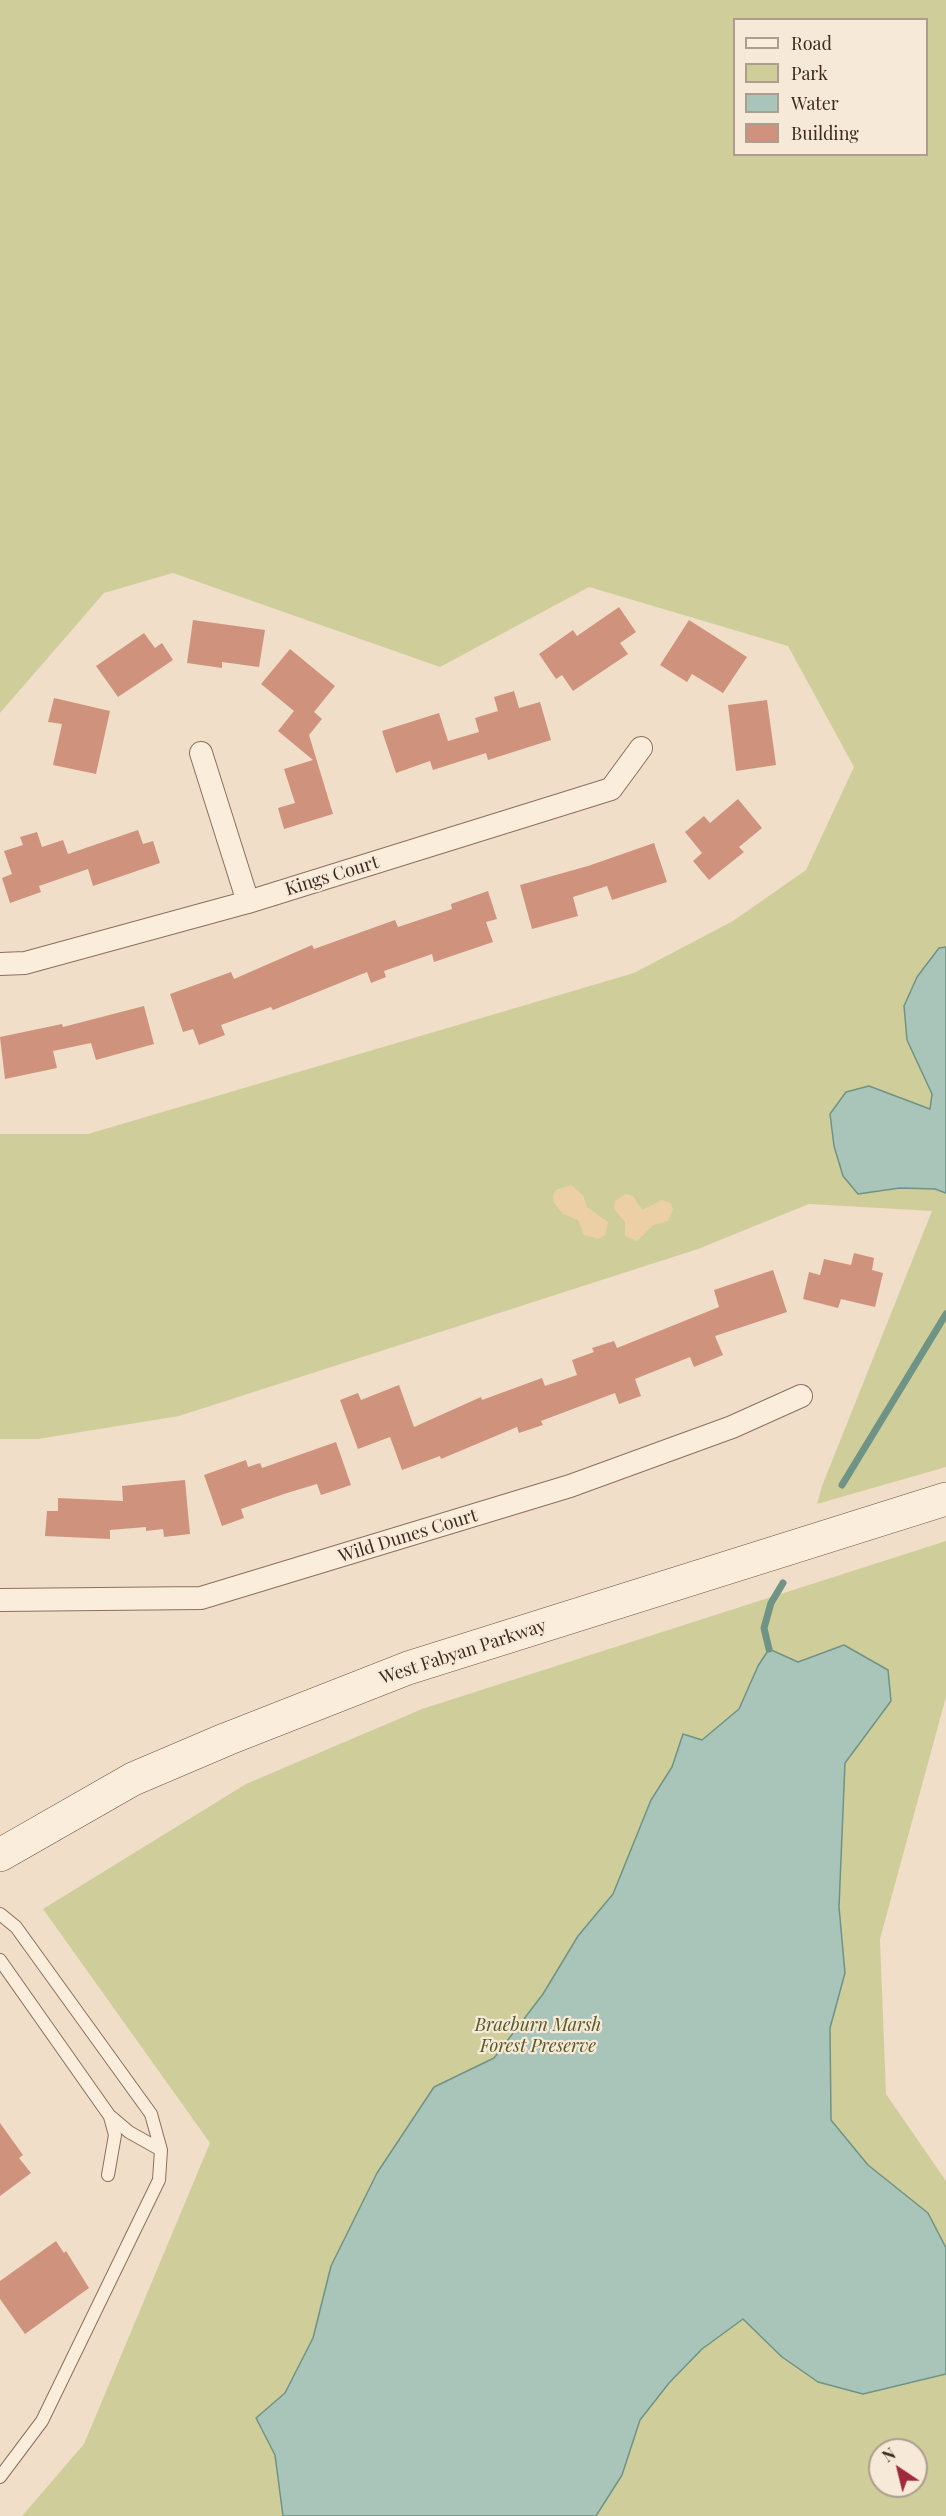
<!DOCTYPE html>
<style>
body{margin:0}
#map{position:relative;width:946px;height:2516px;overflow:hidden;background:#f0dec8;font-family:"Playfair Display",serif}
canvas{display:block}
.legend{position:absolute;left:733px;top:18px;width:195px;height:138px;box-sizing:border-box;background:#f7e9d8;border:2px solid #ad9d8e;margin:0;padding:8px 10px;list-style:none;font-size:18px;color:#3d2a20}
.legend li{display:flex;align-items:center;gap:12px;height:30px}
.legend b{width:30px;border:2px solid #ad9d8e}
.north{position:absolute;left:868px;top:2438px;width:60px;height:60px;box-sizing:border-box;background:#f7e9d8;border:2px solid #ad9d8e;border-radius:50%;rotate:325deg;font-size:16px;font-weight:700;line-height:24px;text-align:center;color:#3d2a20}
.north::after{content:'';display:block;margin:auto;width:21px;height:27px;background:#9e2a3b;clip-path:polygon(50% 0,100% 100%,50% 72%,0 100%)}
</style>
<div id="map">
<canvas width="946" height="2516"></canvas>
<ul class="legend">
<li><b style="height:8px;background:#faeddc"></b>Road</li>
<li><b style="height:16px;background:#cfce9b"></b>Park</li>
<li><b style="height:16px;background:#a9c4b8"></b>Water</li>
<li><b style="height:16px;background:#cf937d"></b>Building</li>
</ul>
<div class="north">N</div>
</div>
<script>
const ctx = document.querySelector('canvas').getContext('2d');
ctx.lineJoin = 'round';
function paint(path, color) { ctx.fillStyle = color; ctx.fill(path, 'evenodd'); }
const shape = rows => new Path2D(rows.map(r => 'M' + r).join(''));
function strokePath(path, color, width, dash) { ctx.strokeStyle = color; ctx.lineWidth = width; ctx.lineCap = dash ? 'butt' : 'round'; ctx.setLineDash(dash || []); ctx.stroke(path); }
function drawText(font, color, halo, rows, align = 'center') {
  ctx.font = font + ' "Playfair Display",serif'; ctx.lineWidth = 4.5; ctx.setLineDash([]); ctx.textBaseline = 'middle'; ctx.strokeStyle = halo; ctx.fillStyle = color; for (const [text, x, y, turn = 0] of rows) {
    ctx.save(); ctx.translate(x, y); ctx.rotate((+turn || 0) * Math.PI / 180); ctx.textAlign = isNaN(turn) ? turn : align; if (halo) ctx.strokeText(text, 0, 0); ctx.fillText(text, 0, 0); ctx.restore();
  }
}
paint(shape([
 [0,0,946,0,946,1467,817,1504,822,1486,932,1211,809,1204,698,1249,179,1416,38,1439,0,1439,0,1134,88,1134,634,973,733,921,806,870,854,767,788,646,589,587,440,667,173,573,104,593,0,713],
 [734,20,926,20,926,154,734,154],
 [946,1541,946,1697,880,1939,886,2094,946,2181,946,2516,22,2516,84,2444,210,2143,43,1909,246,1784,422,1709],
 [880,2450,916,2450,916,2486,880,2486]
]), '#cfce9b');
paint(shape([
 [571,1185,583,1195,587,1207,608,1222,605,1235,598,1239,584,1235,578,1220,563,1214,554,1203,553,1195,556,1190],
 [626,1194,633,1196,642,1210,662,1200,671,1203,673,1209,668,1221,653,1225,637,1241,625,1236,625,1222,614,1209,615,1201]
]), '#eccfa5');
const water = shape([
 [946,947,946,1193,935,1189,900,1188,858,1194,843,1176,834,1146,830,1114,846,1092,869,1086,930,1109,932,1094,907,1040,904,1006,917,977,939,948,946,947],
 [844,1645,888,1670,891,1701,845,1763,839,1907,845,1973,830,2028,831,2120,868,2165,928,2213,946,2248,946,2374,863,2394,818,2382,782,2357,743,2319,702,2349,669,2383,640,2420,622,2475,596,2516,283,2516,275,2455,256,2418,285,2393,313,2338,331,2266,377,2173,434,2087,494,2058,543,1994,578,1936,613,1894,651,1800,672,1767,683,1734,702,1740,739,1709,758,1666,769,1649,798,1662,844,1645]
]);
paint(water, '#a9c4b8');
strokePath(water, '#6f9385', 1.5);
strokePath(shape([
 [842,1485,946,1314],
 [769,1649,764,1628,771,1603,783,1583]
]), '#6f9385', 7);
paint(shape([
 [619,607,636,632,620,643,628,654,573,691,562,675,556,679,539,654,573,630,577,636],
 [193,620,265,630,259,667,222,662,222,668,187,663],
 [689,620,747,657,723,693,692,674,687,682,660,665],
 [144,633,155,648,162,643,173,660,118,697,96,666],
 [290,649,335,686,314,712,322,719,309,735,333,814,284,829,278,808,295,803,284,769,313,760,278,731,294,711,261,684],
 [514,691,519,708,540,702,551,740,488,760,486,753,433,770,430,761,396,773,382,731,439,713,448,741,479,732,475,718,498,711,494,697],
 [54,698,110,711,96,774,53,765,62,724,48,722],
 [767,700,776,765,736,771,728,705],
 [738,799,762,828,739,847,744,852,709,880,693,861,702,853,685,832,704,816,710,823],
 [138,830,143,844,153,841,160,863,93,886,88,869,39,886,41,892,10,903,2,878,12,874,4,851,23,845,20,837,37,832,42,847,63,840,68,854],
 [654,843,667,882,612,900,607,886,573,897,578,916,532,929,520,885,588,866],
 [488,891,497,919,486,922,493,942,434,962,432,954,384,971,386,977,371,983,367,972,273,1010,271,1007,221,1025,225,1035,199,1045,193,1029,183,1032,170,994,231,972,234,979,312,945,314,949,395,920,398,927,452,909,451,904],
 [144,1006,154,1044,96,1060,91,1043,53,1051,57,1068,5,1079,0,1037,62,1024,63,1027],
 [854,1253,874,1258,872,1270,883,1273,875,1307,841,1299,838,1308,803,1299,809,1272,820,1275,824,1259,851,1265],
 [773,1270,787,1312,715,1336,723,1355,694,1367,690,1357,635,1379,641,1396,619,1404,615,1393,541,1421,543,1425,519,1433,517,1427,441,1459,440,1456,402,1470,390,1437,358,1449,340,1400,358,1393,361,1400,399,1385,414,1427,481,1397,482,1400,542,1378,545,1386,577,1375,572,1360,594,1352,592,1348,614,1341,617,1348,719,1307,714,1290],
 [336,1442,351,1485,321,1495,317,1484,287,1493,241,1509,244,1518,222,1526,204,1475,246,1460,248,1467,260,1463,262,1468],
 [185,1480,190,1534,164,1537,163,1529,146,1531,146,1527,110,1530,110,1539,45,1536,47,1511,58,1511,58,1498,123,1501,122,1486],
 [0,2123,23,2155,19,2158,31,2173,0,2196],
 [56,2241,64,2253,66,2251,89,2288,25,2334,0,2299,0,2281]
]), '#cf937d');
const service = shape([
 [0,1914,16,1927,151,2114,161,2150,159,2180,42,2421,0,2477],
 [0,1960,109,2115,129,2132,161,2150],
 [108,2175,115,2135,110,2117]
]);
const minor = shape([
 [201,753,248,902],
 [0,964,25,963,248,902,611,789,641,748],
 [0,1600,201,1598,570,1486,732,1427,801,1396]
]);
const secondary = shape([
 [0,1855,133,1779,227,1739,408,1668,946,1499]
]);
strokePath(service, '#8d6f5c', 14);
strokePath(minor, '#8d6f5c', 24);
strokePath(secondary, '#6f503f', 34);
strokePath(service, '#faeddc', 12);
strokePath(minor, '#faeddc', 22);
strokePath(secondary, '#faeddc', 33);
drawText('18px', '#3d2a20', '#f7e9d8', [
 ["Kings Court",332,876,-17],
 ["Wild Dunes Court",408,1536,-17],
 ["West Fabyan Parkway",463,1652,-18]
]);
drawText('italic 18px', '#545a26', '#f7e9d8', [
 ["Braeburn Marsh",538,2025],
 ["Forest Preserve",538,2046]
]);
</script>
